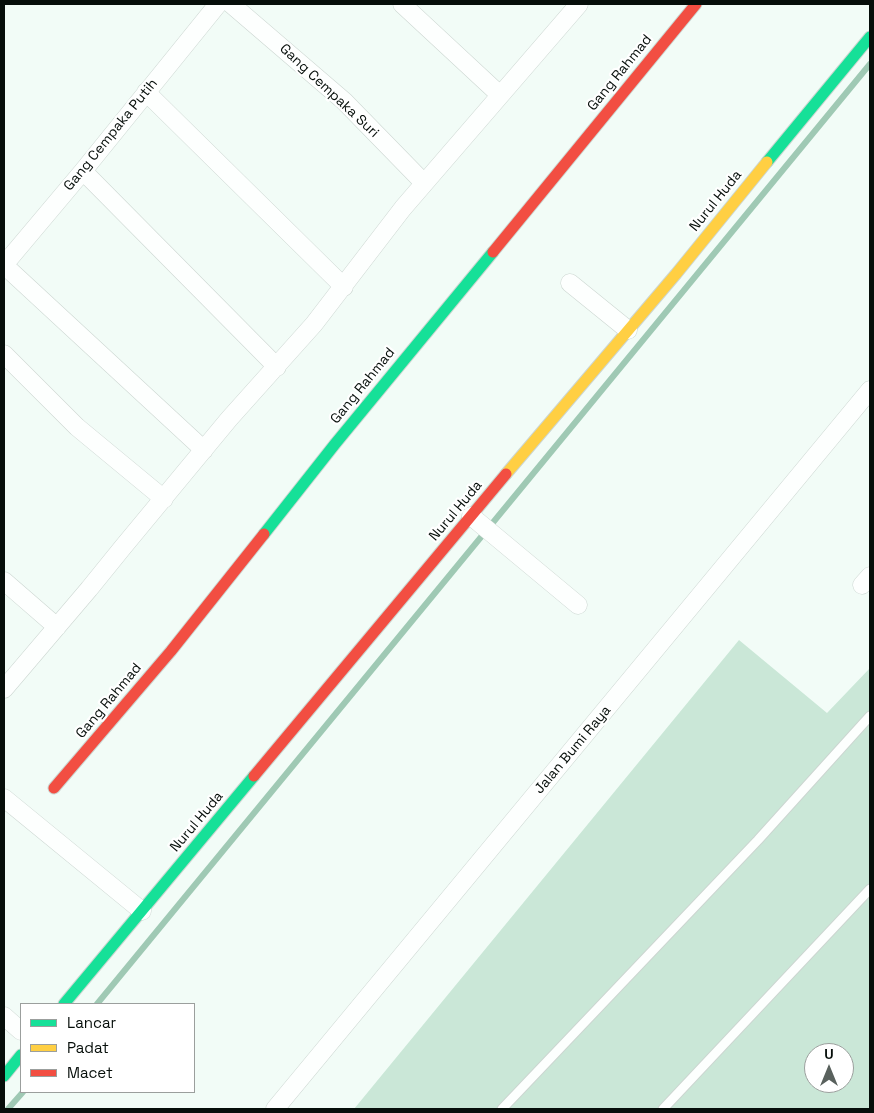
<!DOCTYPE html>
<style>
body{margin:0}
#map{position:relative;width:874px;height:1113px;overflow:hidden;background:#f2fcf7;font-family:"Space Grotesk",sans-serif}
canvas{display:block}
.frame{position:absolute;inset:0;border:5px solid #060e0a;pointer-events:none}
.legend{position:absolute;left:20px;top:1003px;width:175px;height:90px;box-sizing:border-box;background:#fff;border:1px solid #9b9f9d;margin:0;padding:6px 9px;list-style:none;font-size:15px;color:#060e0a}
.legend li{display:flex;align-items:center;gap:10px;height:25px}
.legend b{width:25px;border:1px solid #9b9f9d}
.north{position:absolute;left:804px;top:1043px;width:50px;height:50px;box-sizing:border-box;background:#fff;border:1px solid #9b9f9d;border-radius:50%;rotate:0deg;font-size:14px;font-weight:700;line-height:20px;text-align:center;color:#060e0a}
.north::after{content:'';display:block;margin:auto;width:18px;height:22px;background:#59615d;clip-path:polygon(50% 0,100% 100%,50% 72%,0 100%)}
</style>
<div id="map">
<canvas width="874" height="1113"></canvas>
<div class="frame"></div>
<ul class="legend">
<li><b style="height:6px;background:#16e098"></b>Lancar</li>
<li><b style="height:6px;background:#ffcf43"></b>Padat</li>
<li><b style="height:6px;background:#f24e42"></b>Macet</li>
</ul>
<div class="north">U</div>
</div>
<script>
const ctx = document.querySelector('canvas').getContext('2d');
ctx.lineJoin = 'round';
function paint(path, color) { ctx.fillStyle = color; ctx.fill(path, 'evenodd'); }
const shape = rows => new Path2D(rows.map(r => 'M' + r).join(''));
function strokePath(path, color, width, dash) { ctx.strokeStyle = color; ctx.lineWidth = width; ctx.lineCap = dash ? 'butt' : 'round'; ctx.setLineDash(dash || []); ctx.stroke(path); }
function drawText(font, color, halo, rows, align = 'center') {
  ctx.font = font + ' "Space Grotesk",sans-serif'; ctx.lineWidth = 4.5; ctx.setLineDash([]); ctx.textBaseline = 'middle'; ctx.strokeStyle = halo; ctx.fillStyle = color; for (const [text, x, y, turn = 0] of rows) {
    ctx.save(); ctx.translate(x, y); ctx.rotate((+turn || 0) * Math.PI / 180); ctx.textAlign = isNaN(turn) ? turn : align; if (halo) ctx.strokeText(text, 0, 0); ctx.fillText(text, 0, 0); ctx.restore();
  }
}
paint(shape([
 [739,640,827,713,870,668,870,1109,354,1109],
 [814,1053,844,1053,844,1083,814,1083]
]), '#cae7d7');
strokePath(shape([
 [97,1004,870,64],
 [8,1109,23,1092]
]), '#9fc9b4', 6);
const lane = shape([
 [502,1109,758,840,870,716],
 [663,1109,870,889]
]);
const street = shape([
 [231,4,344,101,424,183],
 [402,4,500,95],
 [146,92,344,287],
 [83,171,277,367],
 [4,265,83,171,218,4],
 [4,265,204,450],
 [570,283,628,330],
 [4,354,77,427,164,499],
 [471,516,578,605],
 [4,581,57,627],
 [862,585,870,576],
 [4,689,89,589,123,547,229,419,314,324,403,208,579,4],
 [4,798,142,911],
 [4,1016,21,1031],
 [275,1109,870,390]
]);
const fast = shape([
 [767,162,870,37],
 [264,534,335,444,493,252],
 [64,1004,254,776],
 [4,1076,21,1055]
]);
const slow = shape([
 [506,474,676,274,767,162]
]);
const jam = shape([
 [493,252,696,4],
 [254,776,506,474],
 [54,788,171,651,264,534]
]);
strokePath(lane, '#ccd6d1', 11);
strokePath(street, '#ccd6d1', 19);
strokePath(fast, '#ccd6d1', 13);
strokePath(slow, '#ccd6d1', 13);
strokePath(jam, '#ccd6d1', 13);
strokePath(lane, '#fdfffe', 9);
strokePath(street, '#fdfffe', 18);
strokePath(fast, '#16e098', 11);
strokePath(slow, '#ffcf43', 11);
strokePath(jam, '#f24e42', 11);
drawText('14px', '#060e0a', '#fff', [
 ["Gang Rahmad",620,73,-51],
 ["Gang Cempaka Suri",329,91,43],
 ["Gang Cempaka Putih",111,135,-51],
 ["Nurul Huda",716,201,-51],
 ["Gang Rahmad",363,386,-51],
 ["Nurul Huda",456,511,-50],
 ["Gang Rahmad",109,701,-50],
 ["Jalan Bumi Raya",573,750,-50],
 ["Nurul Huda",197,822,-50]
]);
</script>
